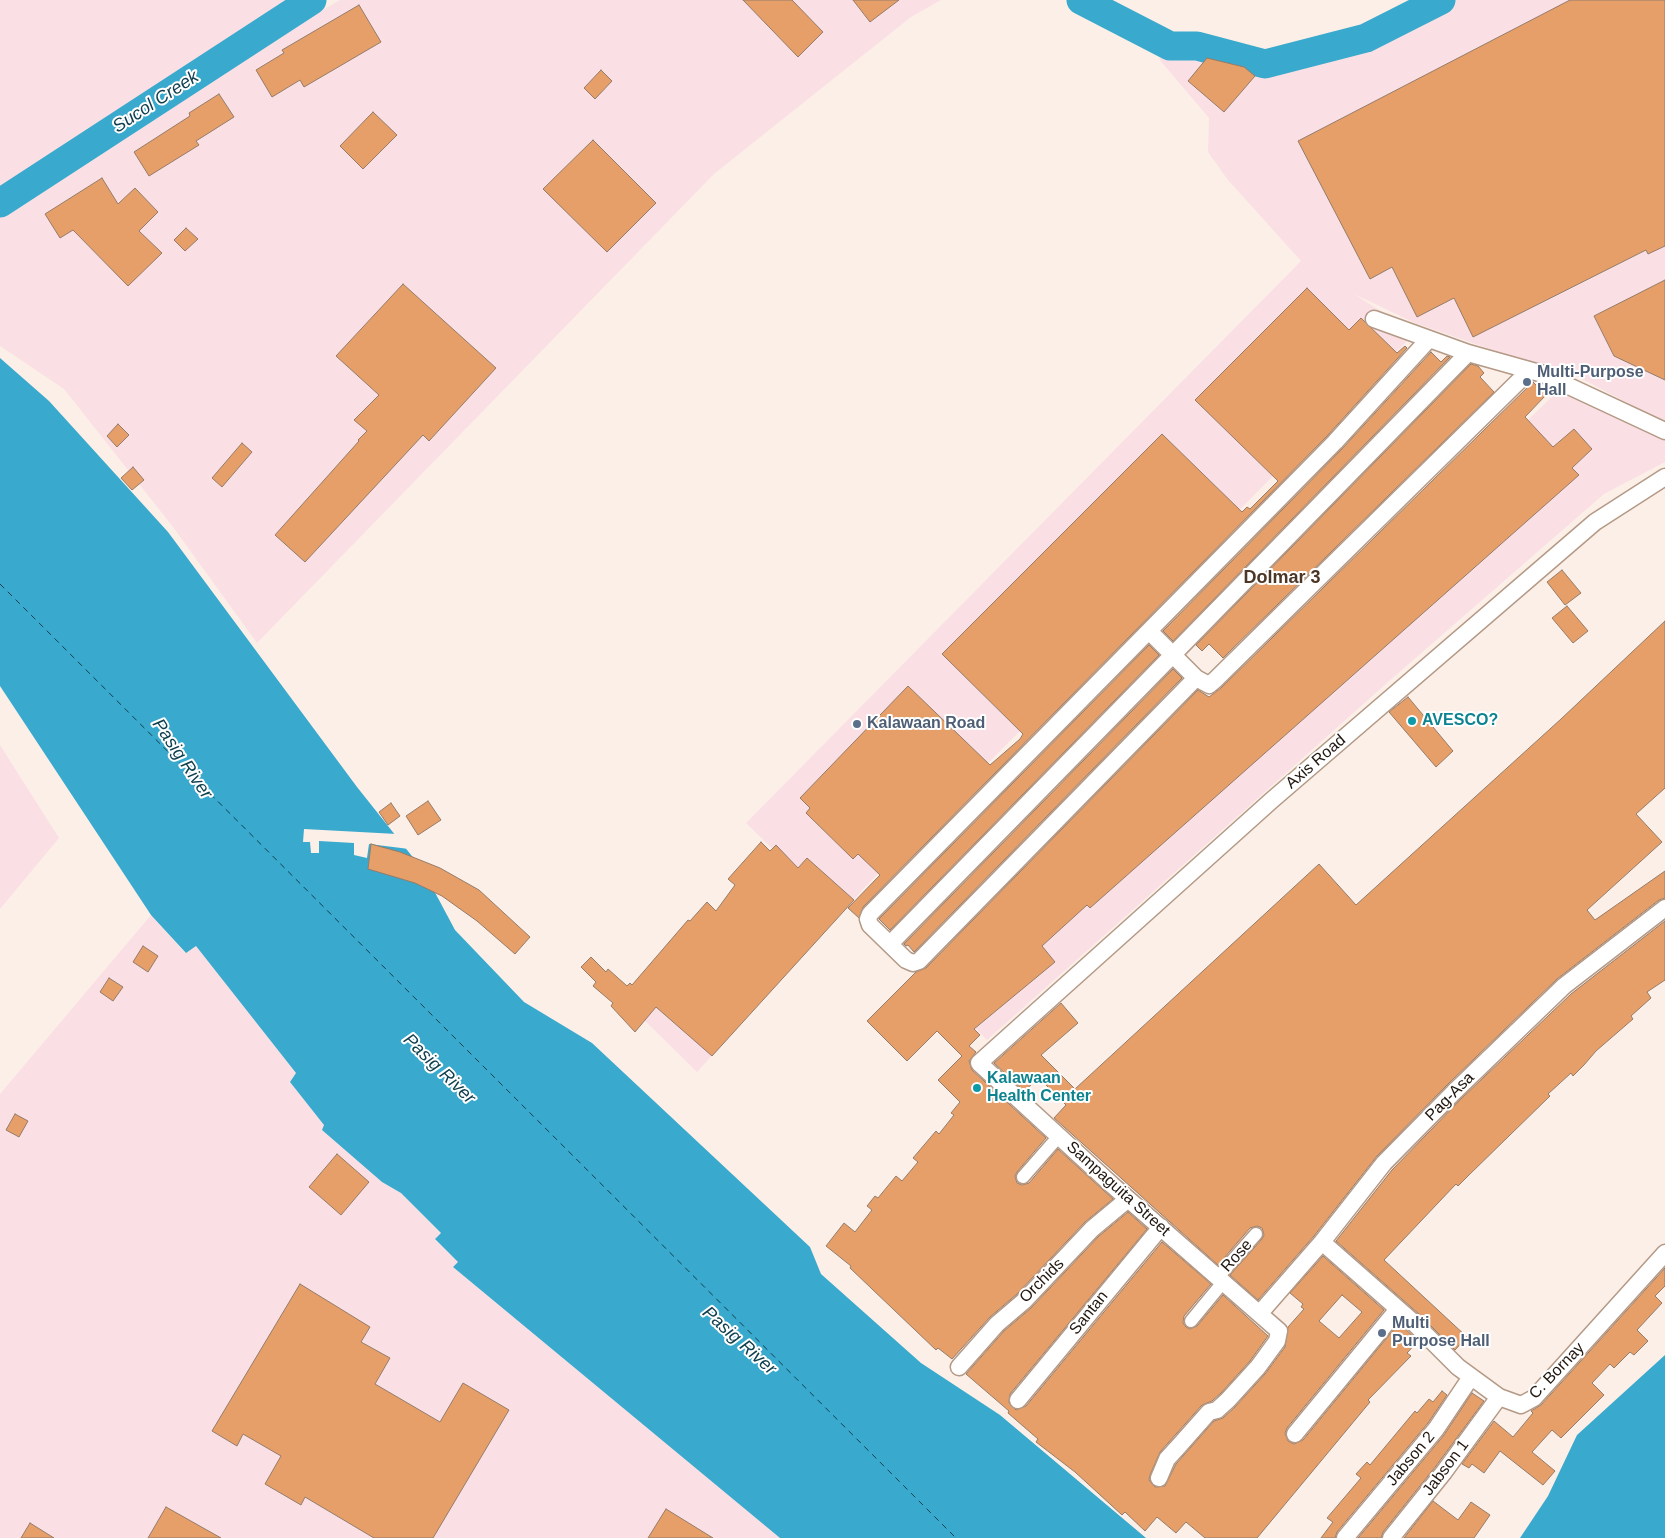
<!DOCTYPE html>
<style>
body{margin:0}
canvas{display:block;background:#fbefe7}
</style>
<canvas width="1665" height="1538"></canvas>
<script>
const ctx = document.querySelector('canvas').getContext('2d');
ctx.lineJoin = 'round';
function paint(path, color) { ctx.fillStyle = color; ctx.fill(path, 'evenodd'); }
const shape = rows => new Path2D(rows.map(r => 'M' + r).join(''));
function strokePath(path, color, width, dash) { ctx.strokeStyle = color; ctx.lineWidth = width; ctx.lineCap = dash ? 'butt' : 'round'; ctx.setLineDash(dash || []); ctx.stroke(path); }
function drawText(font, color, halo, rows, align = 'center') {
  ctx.font = font + ' Arial,sans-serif'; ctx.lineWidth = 4; ctx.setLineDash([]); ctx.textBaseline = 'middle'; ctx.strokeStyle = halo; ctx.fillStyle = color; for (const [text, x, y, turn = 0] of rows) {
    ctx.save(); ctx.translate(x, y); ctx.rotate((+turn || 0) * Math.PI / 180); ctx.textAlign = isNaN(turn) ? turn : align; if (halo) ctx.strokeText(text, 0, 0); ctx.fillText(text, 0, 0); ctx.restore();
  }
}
paint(shape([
 [0,0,296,0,0,189],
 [340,0,941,0,911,17,714,174,257,643,173,527,64,389,0,346,0,212,209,75],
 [1452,0,1665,0,1665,423,1575,375,1521,360,1415,323,1354,294,1415,333,866,886,697,1072,641,1017,781,857,746,823,1301,261,1228,180,1208,152,1209,118,1159,59,1171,50,1284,63,1366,43],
 [1562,387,1665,441,1665,462,1604,494,1388,682,987,1040,927,980,1224,715],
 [0,745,59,838,0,909],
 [151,915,185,953,196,946,296,1073,290,1082,324,1125,322,1130,382,1182,401,1193,441,1234,435,1240,459,1263,453,1267,780,1538,0,1538,0,1094]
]), '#fae0e5');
paint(shape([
 [0,358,49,401,168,532,357,787,423,870,455,930,524,1002,592,1043,810,1247,821,1274,921,1363,1000,1415,1146,1538,780,1538,453,1267,458,1262,435,1239,441,1233,401,1193,382,1182,322,1130,324,1125,290,1082,296,1073,196,946,186,953,151,915,0,686],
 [1665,1355,1665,1538,1520,1538,1548,1496,1577,1435]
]), '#39a9cd');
paint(shape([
 [304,829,397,834,409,849,369,844,367,858,354,855,354,843,319,841,319,853,311,853,310,842,303,842]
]), '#fbefe7');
strokePath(shape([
 [1081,0,1170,46,1197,46,1265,64,1366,38,1441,0],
 [0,203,312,0]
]), '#39a9cd', 29);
strokePath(shape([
 [0,584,956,1538]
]), '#10404f', 1, [6, 5]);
const building = shape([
 [743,0,792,0,823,32,798,57,743,0],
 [853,0,899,0,870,22,853,0],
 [1570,0,1665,0,1665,246,1648,254,1646,250,1473,337,1454,298,1417,317,1392,267,1370,279,1298,141,1570,0],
 [359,5,381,42,304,87,300,80,272,97,256,70,284,53,282,50,359,5],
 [1207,58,1244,67,1255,76,1224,112,1188,81,1207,58],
 [601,70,612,81,595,99,584,88,601,70],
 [219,94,234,117,196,141,199,145,149,176,134,152,190,116,189,113,219,94],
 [373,112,397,135,363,169,340,146,373,112],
 [593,140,656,203,607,252,543,189,593,140],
 [102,178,118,204,135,188,158,212,139,231,162,253,128,286,73,230,60,238,45,214,102,178],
 [186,228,198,239,185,251,174,240,186,228],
 [1665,280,1665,380,1614,356,1594,316,1665,280],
 [403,284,496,368,429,441,423,435,305,562,275,535,359,441,358,440,367,431,354,420,379,395,336,356,403,284],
 [1307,288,1349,330,1361,318,1397,353,1405,346,1407,348,1328,435,863,907,859,918,848,908,880,875,858,854,853,859,806,813,810,808,800,798,908,686,990,765,1020,739,1023,734,942,654,1162,434,1242,512,1247,507,1250,509,1278,481,1195,400,1307,288],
 [1431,352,1441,362,1447,356,1450,357,1173,641,1163,631,1342,449,1431,352],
 [1471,364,1478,366,1484,373,1480,377,1494,392,1223,658,1209,644,1202,651,1196,645,1471,364],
 [1533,382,1546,395,1525,417,1553,447,1574,429,1592,449,1572,468,1579,475,1090,908,1087,905,1042,946,1055,962,974,1029,980,1035,969,1046,976,1052,969,1061,972,1070,1046,1138,1017,1172,1015,1176,1017,1183,1022,1185,1029,1183,1058,1149,1113,1199,1085,1222,1017,1294,990,1317,952,1359,938,1348,936,1350,850,1268,851,1266,826,1246,844,1223,855,1232,872,1210,867,1206,875,1196,878,1198,896,1176,902,1181,918,1162,913,1158,936,1131,939,1134,954,1115,951,1113,960,1102,938,1080,962,1056,937,1031,907,1061,867,1021,916,972,926,968,1198,690,1209,697,1221,688,1533,382],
 [118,424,129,435,117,447,107,436,118,424],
 [242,443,252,452,222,487,212,478,242,443],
 [133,467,144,480,132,490,121,478,133,467],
 [1562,570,1581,593,1565,605,1547,582,1562,570],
 [1567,606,1588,631,1573,643,1552,618,1567,606],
 [1665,621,1665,788,1636,814,1662,842,1587,910,1595,920,1665,871,1665,898,1659,900,1557,979,1448,1084,1377,1156,1314,1236,1258,1300,1230,1275,1262,1239,1264,1235,1262,1228,1257,1226,1250,1228,1218,1265,1054,1118,1066,1105,1039,1078,1024,1091,994,1063,1061,1003,1078,1023,1041,1055,1075,1089,1319,864,1356,905,1561,719,1665,621],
 [1149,645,1159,655,890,930,879,919,1149,645],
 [1173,669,1182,678,914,952,908,945,906,946,904,944,1173,669],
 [1408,697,1453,751,1436,767,1389,712,1408,697],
 [428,801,441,820,418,835,406,816,428,801],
 [391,803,400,816,388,825,379,812,391,803],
 [761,842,770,851,776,845,798,868,807,858,854,900,712,1056,656,1007,635,1032,611,1006,613,1003,593,986,596,982,581,967,591,957,606,972,608,969,627,986,630,983,632,985,688,920,690,921,707,902,716,911,735,885,728,879,761,842],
 [371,844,400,852,440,868,479,890,530,937,515,954,477,921,442,896,415,883,368,869,371,844],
 [1665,921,1665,980,1647,992,1651,998,1631,1016,1633,1019,1596,1051,1584,1065,1573,1076,1571,1073,1548,1094,1550,1096,1469,1175,1458,1186,1456,1184,1384,1260,1467,1337,1455,1350,1420,1315,1336,1241,1392,1170,1462,1098,1571,994,1665,921],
 [143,946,158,956,148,972,133,962,143,946],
 [109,978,123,987,113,1001,100,992,109,978],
 [15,1114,28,1121,19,1137,6,1130,15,1114],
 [337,1154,369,1182,341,1215,309,1187,337,1154],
 [1128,1212,1147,1229,1010,1394,1009,1403,1016,1410,1026,1406,1162,1242,1211,1284,1184,1316,1183,1323,1186,1327,1190,1329,1197,1326,1223,1295,1268,1336,1250,1361,1221,1393,1212,1401,1202,1405,1160,1452,1150,1475,1149,1480,1155,1487,1165,1486,1176,1464,1214,1421,1223,1418,1235,1407,1265,1374,1285,1347,1288,1327,1304,1309,1301,1307,1303,1304,1290,1293,1323,1256,1384,1310,1287,1428,1285,1433,1288,1441,1294,1444,1303,1440,1399,1323,1418,1341,1407,1353,1411,1356,1368,1400,1370,1402,1257,1538,1205,1538,1186,1522,1176,1533,1157,1517,1145,1531,1125,1512,1122,1515,1075,1472,1036,1442,1038,1439,1008,1413,1009,1411,966,1374,1004,1331,1031,1308,1099,1236,1128,1212],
 [1342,1295,1362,1312,1339,1338,1319,1321,1342,1295],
 [1665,1268,1665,1286,1655,1296,1662,1303,1637,1330,1648,1341,1634,1355,1630,1352,1614,1368,1610,1364,1592,1383,1604,1395,1561,1438,1552,1430,1532,1452,1555,1471,1543,1485,1500,1451,1484,1473,1472,1464,1469,1468,1462,1464,1494,1421,1513,1437,1533,1413,1531,1411,1541,1405,1665,1268],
 [300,1284,370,1327,361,1342,390,1358,375,1384,440,1422,463,1383,509,1410,433,1538,374,1538,305,1497,301,1505,265,1484,281,1456,243,1434,237,1446,212,1431,300,1284],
 [1442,1391,1447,1395,1428,1423,1337,1532,1335,1538,1321,1538,1333,1522,1327,1518,1361,1478,1356,1474,1367,1462,1370,1465,1415,1411,1417,1413,1429,1399,1433,1402,1442,1391],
 [1472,1393,1484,1401,1436,1466,1383,1532,1381,1538,1358,1538,1444,1435,1472,1393],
 [1433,1501,1458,1520,1471,1502,1490,1515,1474,1538,1404,1538,1433,1501],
 [166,1507,221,1538,148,1538,166,1507],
 [666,1509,713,1538,648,1538,666,1509],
 [30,1523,54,1538,21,1538,30,1523]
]);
paint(building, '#e69f68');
strokePath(building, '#957c6a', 1);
const pedestrian = shape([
 [1023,1177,1059,1136],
 [1218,1277,1256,1234],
 [1191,1321,1224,1281]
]);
const minor = shape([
 [1374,319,1468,353,1543,374,1665,431],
 [1429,339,1335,442,870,914,868,919,870,925,906,960,913,963,919,961,1196,678,1209,685,1215,680,1528,372],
 [1149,631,1196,678],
 [890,944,1468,353],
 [1322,1242,1413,1322,1458,1367,1499,1397,1521,1405,1534,1398,1665,1253],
 [1260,1313,1322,1242,1384,1163,1455,1091,1564,986,1665,908],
 [959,1367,997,1324,1024,1301,1092,1229,1128,1199],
 [1018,1400,1161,1227],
 [1295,1434,1398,1309],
 [1159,1478,1167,1459,1178,1447,1209,1412,1217,1410,1228,1400,1258,1367,1277,1341,1279,1331,1112,1185,979,1063,1272,800,1595,522,1665,477],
 [1345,1538,1436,1429,1471,1377],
 [1391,1538,1444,1472,1499,1397]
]);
strokePath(pedestrian, '#b49986', 15);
strokePath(minor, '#b49986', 19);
strokePath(pedestrian, '#fff', 12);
strokePath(minor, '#fff', 16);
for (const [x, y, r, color] of [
 [1527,382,5,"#5c6f8a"],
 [1412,721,5,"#0f9aa8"],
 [857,724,5,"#5c6f8a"],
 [977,1088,5,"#0f9aa8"],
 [1382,1333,5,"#5c6f8a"]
]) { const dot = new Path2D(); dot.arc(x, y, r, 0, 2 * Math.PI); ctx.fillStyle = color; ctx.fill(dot); strokePath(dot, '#fff', 2); }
drawText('bold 16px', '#4e5e75', '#fff', [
 ["Multi-Purpose",1537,373],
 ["Hall",1537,391],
 ["Kalawaan Road",867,724],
 ["Multi",1392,1324],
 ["Purpose Hall",1392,1342]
], 'left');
drawText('bold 16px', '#0d838f', '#fff', [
 ["AVESCO?",1422,721],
 ["Kalawaan",987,1079],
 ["Health Center",987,1097]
], 'left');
drawText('16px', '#20160f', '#fff', [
 ["Axis Road",1316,762,-41],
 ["Pag-Asa",1450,1097,-45],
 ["Sampaguita Street",1118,1189,42],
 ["Rose",1237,1256,-48],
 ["Orchids",1042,1281,-45],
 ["Santan",1089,1313,-51],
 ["C. Bornay",1557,1371,-46],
 ["Jabson 2",1411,1459,-50],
 ["Jabson 1",1446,1468,-53]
]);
drawText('italic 18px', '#10404f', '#fff', [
 ["Sucol Creek",156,102,-33],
 ["Pasig River",182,759,56],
 ["Pasig River",439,1069,44],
 ["Pasig River",739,1341,42]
]);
drawText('bold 18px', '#4c3626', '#fff', [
 ["Dolmar 3",1282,578]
]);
</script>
